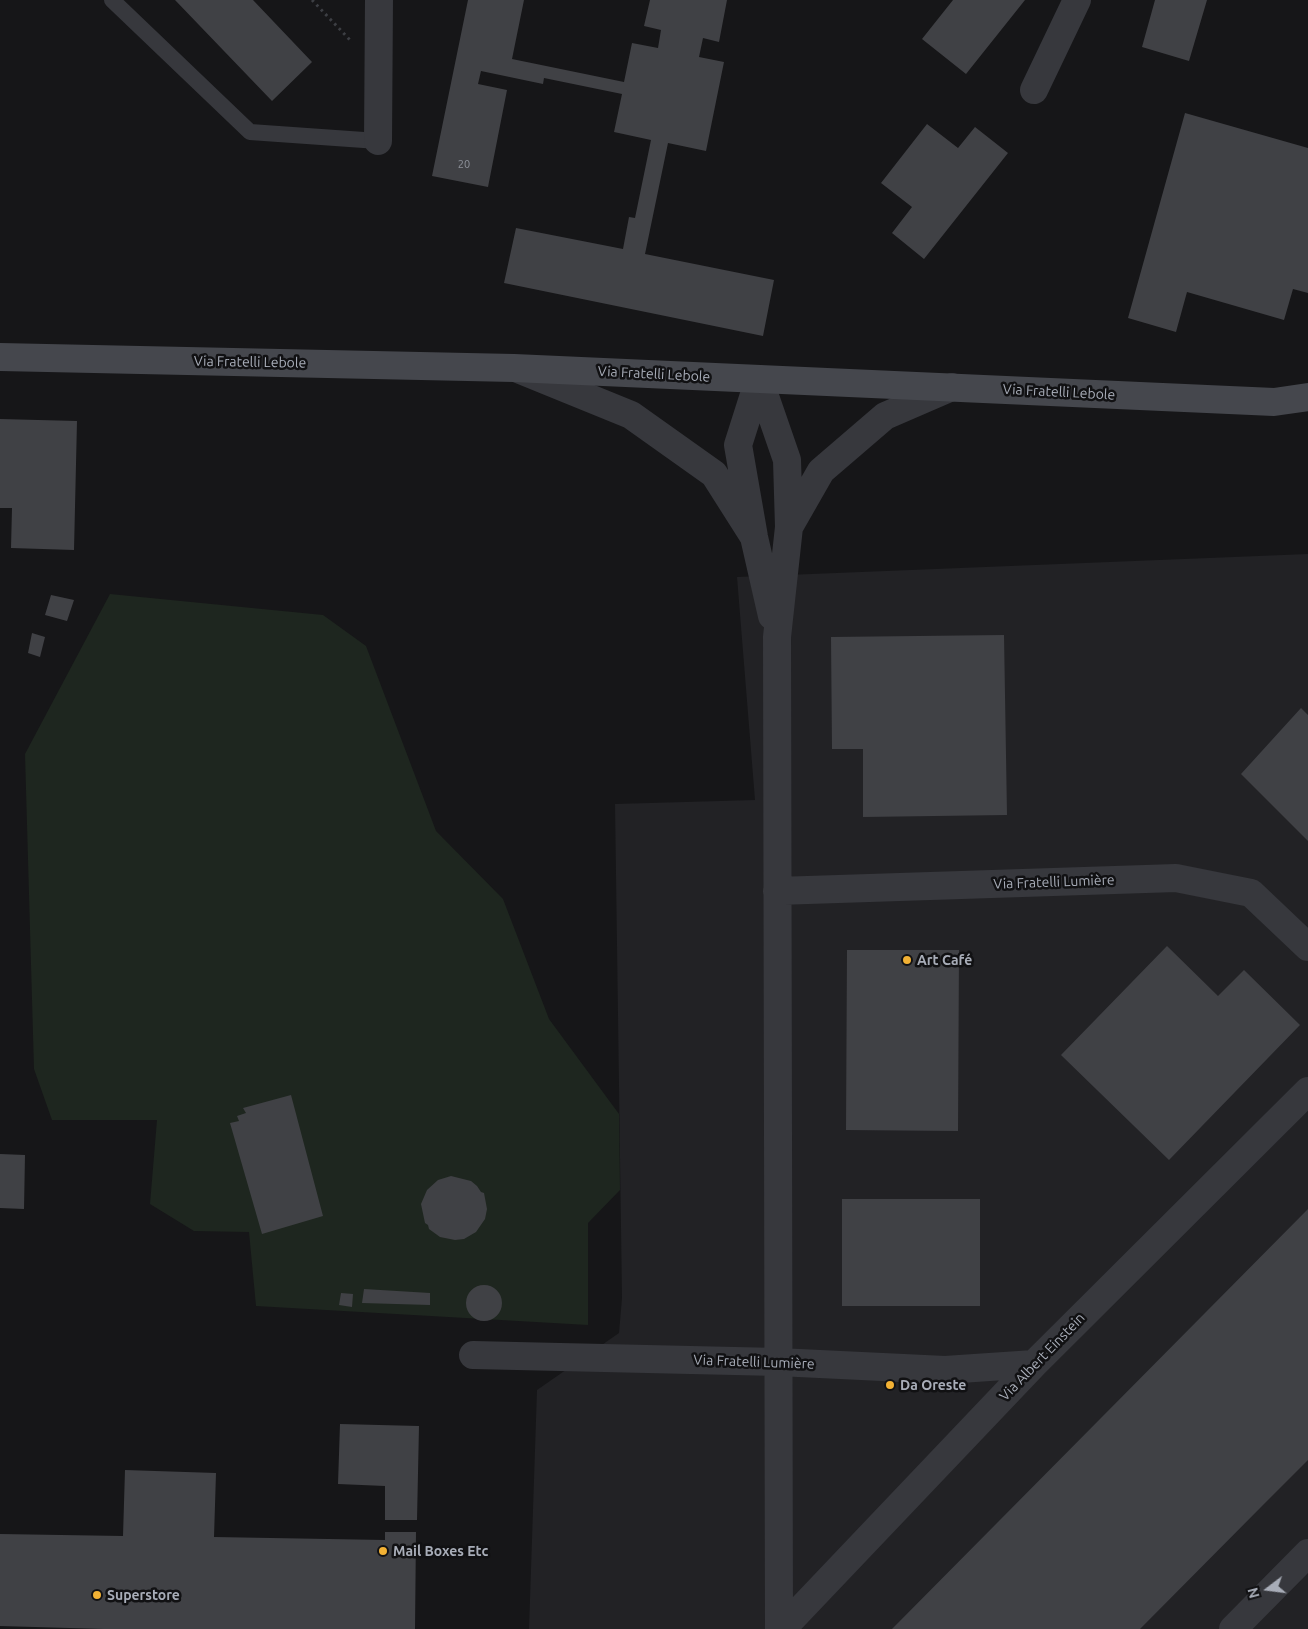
<!DOCTYPE html>
<meta charset="utf-8">
<style>
body{margin:0}
#map{position:relative;width:1308px;height:1629px;overflow:hidden;background:#161618;font-family:Ubuntu,sans-serif}
canvas{display:block}
.north{position:absolute;left:1243px;top:1564px;width:50px;height:50px;-webkit-text-stroke:4px #111113;paint-order:stroke;rotate:255deg;font-size:14px;font-weight:700;line-height:20px;text-align:center;color:#a8adb8}
.north::after{content:'';display:block;margin:auto;width:18px;height:22px;background:#a8adb8;clip-path:polygon(50% 0,100% 100%,50% 72%,0 100%)}
</style>
<div id="map">
<canvas width="1308" height="1629"></canvas>
<div class="north">N</div>
</div>
<script>
const ctx = document.querySelector('canvas').getContext('2d');
ctx.lineJoin = 'round';
function paint(path, color) { ctx.fillStyle = color; ctx.fill(path, 'evenodd'); }
const shape = rows => new Path2D(rows.map(r => 'M' + r).join(''));
function strokePath(path, color, width, dash) { ctx.strokeStyle = color; ctx.lineWidth = width; ctx.lineCap = dash ? 'butt' : 'round'; ctx.setLineDash(dash || []); ctx.stroke(path); }
function drawText(font, color, halo, rows, align = 'center') {
  ctx.font = font + ' Ubuntu,sans-serif'; ctx.lineWidth = 5; ctx.setLineDash([]); ctx.textBaseline = 'middle'; ctx.strokeStyle = halo; ctx.fillStyle = color; for (const [text, x, y, turn = 0] of rows) {
    ctx.save(); ctx.translate(x, y); ctx.rotate((+turn || 0) * Math.PI / 180); ctx.textAlign = isNaN(turn) ? turn : align; if (halo) ctx.strokeText(text, 0, 0); ctx.fillText(text, 0, 0); ctx.restore();
  }
}
paint(shape([
 [1308,554,1308,1629,529,1629,537,1390,619,1333,622,1298,615,804,755,800,737,577]
]), '#222225');
paint(shape([
 [110,594,323,615,366,646,436,831,503,899,549,1019,619,1114,620,1190,588,1223,588,1325,256,1306,249,1232,194,1231,150,1204,157,1120,52,1120,34,1069,25,754]
]), '#1e261f');
paint(shape([
 [175,0,253,0,312,62,272,101],
 [468,0,524,0,512,59,624,82,632,43,658,48,661,30,644,26,650,0,727,0,719,42,703,38,699,57,724,62,706,151,668,143,645,254,774,280,763,336,504,283,516,228,623,249,629,217,635,218,651,140,614,132,622,94,544,78,543,84,481,71,478,84,507,90,488,187,432,176],
 [953,0,1025,0,966,74,922,39],
 [1155,0,1207,0,1189,61,1142,47],
 [1185,113,1308,148,1308,293,1293,289,1284,320,1187,292,1176,332,1128,318],
 [927,124,958,148,975,127,1008,153,924,259,892,233,912,207,881,183],
 [0,419,77,421,74,550,11,548,12,508,0,508],
 [51,595,74,600,67,621,45,615],
 [32,633,45,637,40,657,28,653],
 [1004,635,1007,815,863,817,863,749,832,749,831,637],
 [1301,708,1308,715,1308,841,1241,774],
 [1167,946,1218,996,1244,970,1300,1025,1169,1160,1061,1055],
 [847,950,959,950,958,1131,846,1130],
 [291,1095,323,1216,262,1234,230,1123,239,1121,237,1116,246,1113,243,1108],
 [0,1154,25,1155,24,1209,0,1208],
 [451,1176,471,1181,477,1186,481,1192,484,1193,487,1209,485,1219,476,1232,464,1239,455,1240,440,1237,429,1229,428,1225,425,1223,421,1204,427,1190,438,1180],
 [842,1199,980,1199,980,1306,842,1306],
 [1308,1209,1308,1460,1263,1505,1140,1629,892,1629],
 '466 1303a18 18 0 1 1 36 0a18 18 0 1 1-36 0Z',
 [364,1289,430,1293,430,1305,362,1303],
 [341,1293,353,1294,352,1307,339,1305],
 [340,1424,419,1426,417,1520,385,1520,385,1486,338,1484],
 [125,1470,216,1473,214,1537,385,1540,385,1532,416,1532,415,1629,104,1629,0,1626,0,1534,123,1536]
]), '#404145');
strokePath(shape([
 [312,0,350,40]
]), '#3d3f44', 3, [2.5, 4]);
strokePath(shape([
 [112,0,250,132,378,141]
]), '#37383d', 16);
strokePath(shape([
 [1034,90,1077,0],
 [378,141,379,0],
 [518,369,631,415,714,474,754,537],
 [759,379,787,460,789,527,777,637,779,1629],
 [759,379,738,445,754,537,772,616],
 [789,527,821,471,885,416,952,387],
 [777,891,1176,878,1251,893,1308,947],
 [473,1355,778,1362,945,1370,1034,1364],
 [782,1629,1034,1364,1308,1091],
 [1233,1629,1308,1553]
]), '#37383d', 28);
strokePath(shape([
 [0,357,514,368,1274,402,1308,397]
]), '#45474d', 28);
for (const [x, y, r, color] of [
 [907,960,5,"#f2b134"],
 [890,1385,5,"#f2b134"],
 [383,1551,5,"#f2b134"],
 [97,1595,5,"#f2b134"]
]) { const dot = new Path2D(); dot.arc(x, y, r, 0, 2 * Math.PI); ctx.fillStyle = color; ctx.fill(dot); strokePath(dot, '#111113', 2); }
drawText('11px', '#8e929b', null, [
 ["20",464,164]
]);
drawText('14px', '#a8adb8', '#111113', [
 ["Via Fratelli Lebole",250,362,1],
 ["Via Fratelli Lebole",654,374,3],
 ["Via Fratelli Lebole",1059,392,3],
 ["Via Fratelli Lumière",1054,882,-2],
 ["Via Albert Einstein",1042,1357,-46],
 ["Via Fratelli Lumière",754,1362,2]
]);
drawText('bold 14px', '#a8adb8', '#111113', [
 ["Art Café",917,960],
 ["Da Oreste",900,1385],
 ["Mail Boxes Etc",393,1551],
 ["Superstore",107,1595]
], 'left');
</script>
